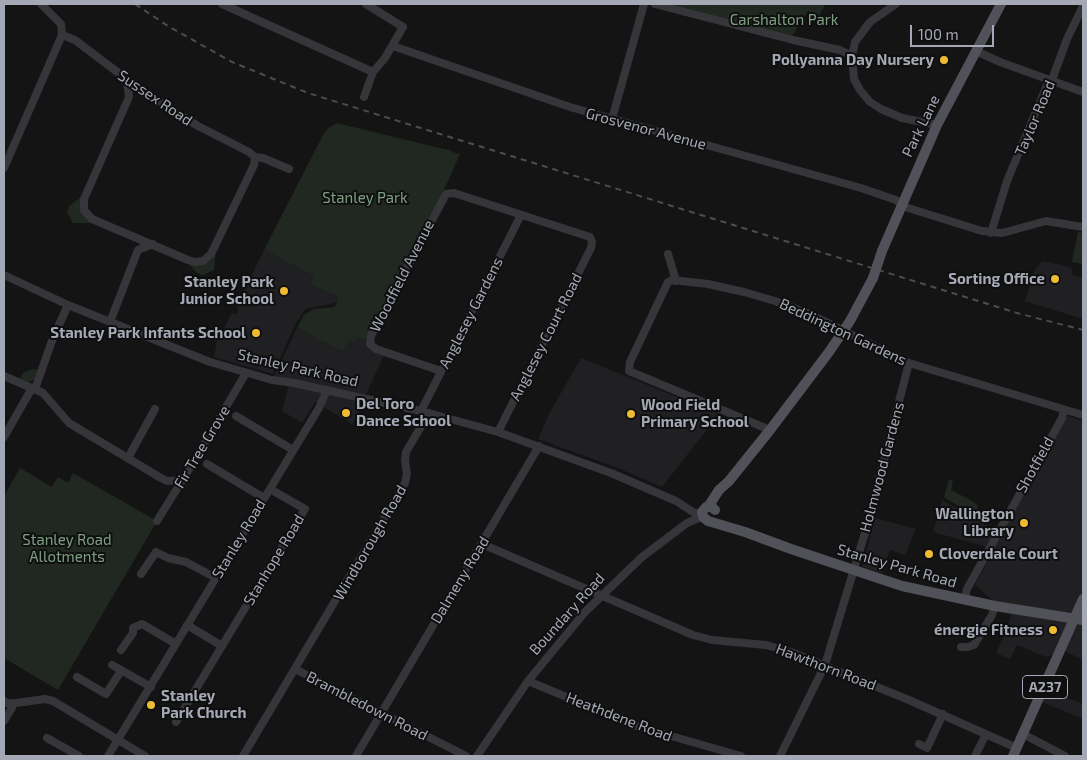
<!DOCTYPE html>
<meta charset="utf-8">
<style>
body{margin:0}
#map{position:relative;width:1087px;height:760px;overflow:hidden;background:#141415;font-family:"Exo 2",sans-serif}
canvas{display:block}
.frame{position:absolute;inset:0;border:5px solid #a5a9b5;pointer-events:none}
.scale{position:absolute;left:910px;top:25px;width:84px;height:22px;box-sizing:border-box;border:2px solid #a5a9b5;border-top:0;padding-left:6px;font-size:15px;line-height:18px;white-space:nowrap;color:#a5a9b5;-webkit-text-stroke:4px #0f0f10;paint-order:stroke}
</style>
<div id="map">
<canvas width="1087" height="760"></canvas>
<div class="frame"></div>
<div class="scale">100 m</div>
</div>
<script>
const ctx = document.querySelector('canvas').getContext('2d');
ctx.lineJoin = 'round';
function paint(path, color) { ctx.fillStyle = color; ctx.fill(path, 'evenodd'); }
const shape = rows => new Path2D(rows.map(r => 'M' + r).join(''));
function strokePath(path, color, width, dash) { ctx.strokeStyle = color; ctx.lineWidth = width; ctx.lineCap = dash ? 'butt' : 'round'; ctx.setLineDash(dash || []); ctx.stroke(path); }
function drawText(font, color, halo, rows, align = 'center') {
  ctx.font = font + ' "Exo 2",sans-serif'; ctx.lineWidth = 4; ctx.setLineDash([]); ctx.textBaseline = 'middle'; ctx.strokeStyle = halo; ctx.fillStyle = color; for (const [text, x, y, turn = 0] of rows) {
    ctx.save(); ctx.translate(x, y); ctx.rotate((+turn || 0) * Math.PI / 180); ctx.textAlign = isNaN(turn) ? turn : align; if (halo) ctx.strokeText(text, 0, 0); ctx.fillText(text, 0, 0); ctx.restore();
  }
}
paint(shape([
 [264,250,314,276,310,284,338,297,335,303,305,309,295,325,273,374,214,357,217,341,232,313,237,314,238,304],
 [1042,261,1071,267,1073,275,1083,278,1083,319,1025,301,1035,270],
 [297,328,343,352,349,340,357,337,369,342,385,353,368,390,364,403,352,424,315,402,302,423,282,411,290,380,273,377,274,376],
 [581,358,719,414,662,487,618,468,538,439,550,412],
 [1067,416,1083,421,1083,660,1065,651,1046,657,1017,645,1010,659,996,653,1007,629,1011,615,1006,603,997,602,989,598,975,584,995,549,933,532,942,500,994,530,1002,533],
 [875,518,916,529,905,555,890,550,882,573,862,567],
 [1047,690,1083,704,1083,719,1042,702]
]), '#202022');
paint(shape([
 [672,4,825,4,819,16,808,11,791,38],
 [337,123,439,148,451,150,452,152,460,154,443,192,369,342,357,337,355,342,349,340,343,352,297,328,304,315,314,309,335,307,338,297,310,284,314,276,264,250,323,135,328,128],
 [82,196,83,203,95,221,91,223,73,223,67,212,69,206],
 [1078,232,1083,233,1083,264,1072,262],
 [216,252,214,270,203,275,197,273,185,260,190,262],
 [32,369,39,370,35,379,29,382,20,379,23,373],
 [20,468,52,487,58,477,68,483,73,473,157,521,58,690,4,658,4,496],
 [949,479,953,481,951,490,974,502,978,506,975,516,944,497]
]), '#202821');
strokePath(shape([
 [41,4,61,24,62,35,75,40,145,93,198,126,249,152,255,157,263,158,289,169],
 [222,4,373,72],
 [655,4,793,40,840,50,852,56],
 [896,4,870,22,855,42,852,56,854,79,860,90,870,102,881,109,902,118,937,125],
 [393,46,570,107,861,188,896,200,905,207,982,231,1002,233,1046,221,1083,227],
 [976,51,1000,62,1083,92],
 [127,81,129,97,84,199,84,210,92,219,188,260,195,262,203,261,211,254,254,165,255,157],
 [364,97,373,72,385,58,403,27,366,4],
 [612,119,644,4],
 [4,168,62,35],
 [991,233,1007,181,1048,83,1053,77,1067,39,1083,6],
 [668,254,676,281],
 [4,275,68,305,210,362,272,380,294,383,421,411,498,432,611,473,676,501,693,512,702,515],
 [110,322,138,250,153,244],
 [441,371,376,349,370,344,371,336,446,194,454,193,590,237,592,242,591,248,498,432],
 [4,376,43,393,69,423,161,478,167,481,183,480],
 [35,389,53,338,68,305],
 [421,411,521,215],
 [236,416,293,450],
 [770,430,629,371,630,362,668,282,672,280,708,284,744,292,775,301,812,315,909,363,1083,415],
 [4,437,32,388],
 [128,458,155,409],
 [207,464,264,498],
 [157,521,196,458,246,373],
 [482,544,693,635,712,640,766,645,791,652,909,700,1017,748],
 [141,574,156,552,168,558,186,562,216,578],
 [964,600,967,589,1062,418,1064,410],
 [187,625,222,646],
 [961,647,968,647,974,645,992,615,995,606],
 [121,650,133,633,133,628,142,624,176,644],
 [112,665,151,687],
 [295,669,466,756],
 [77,677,106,694,121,671],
 [528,681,636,726,741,756],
 [4,701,9,704,45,699,53,701,145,756],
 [4,721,12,708,12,703],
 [176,722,305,509,270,489],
 [1023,734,1065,756],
 [47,738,79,756],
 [919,744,927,748,943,714],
 [108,756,319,408,327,390],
 [243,756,405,483,407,474,405,461,406,452,429,413],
 [356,756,539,446],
 [477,756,528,681,585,612,642,557,687,523,699,518,704,518],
 [780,756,825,665,865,533,909,363],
 [975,756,986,734]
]), '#35353a', 8);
strokePath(shape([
 [882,251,937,125,1001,4],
 [708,507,719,490,729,481,770,430,829,352,850,321,873,278],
 [715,510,712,507,706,507,702,512,703,517,708,521,745,532,791,549,902,586,995,606,1083,620],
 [1013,756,1083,599]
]), '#515259', 10);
strokePath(shape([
 [135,4,168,26,232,62,308,93,1017,313,1083,330]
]), '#4c4d53', 2, [6, 5]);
strokePath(shape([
 [873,278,882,251]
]), '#515259', 10);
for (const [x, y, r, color] of [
 [944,60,5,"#eb3"],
 [1055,279,5,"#eb3"],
 [284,291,5,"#eb3"],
 [256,333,5,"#eb3"],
 [346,413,5,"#eb3"],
 [631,414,5,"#eb3"],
 [1024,523,5,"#eb3"],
 [929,554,5,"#eb3"],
 [1053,630,5,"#eb3"],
 [151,705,5,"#eb3"]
]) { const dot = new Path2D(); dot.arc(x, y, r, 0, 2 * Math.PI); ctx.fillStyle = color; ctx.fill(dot); strokePath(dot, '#0f0f10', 2); }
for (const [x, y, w] of [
 [1045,687,45]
]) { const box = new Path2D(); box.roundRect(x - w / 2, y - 11.5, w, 23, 4); ctx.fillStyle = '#0f0f10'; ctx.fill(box); strokePath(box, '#a5a9b5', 1); }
drawText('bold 14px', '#a5a9b5', null, [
 ["A237",1045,687]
]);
drawText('15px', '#7da081', '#0f0f10', [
 ["Carshalton Park",784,20],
 ["Stanley Park",365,198],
 ["Stanley Road",67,540],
 ["Allotments",67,557]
]);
drawText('bold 15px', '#a5a9b5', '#0f0f10', [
 ["Pollyanna Day Nursery",934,60],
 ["Sorting Office",1045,279],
 ["Stanley Park",274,282],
 ["Junior School",274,299],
 ["Stanley Park Infants School",246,333],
 ["Del Toro",356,404,"left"],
 ["Dance School",356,421,"left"],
 ["Wood Field",641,405,"left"],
 ["Primary School",641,422,"left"],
 ["Wallington",1014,514],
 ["Library",1014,531],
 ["Cloverdale Court",939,554,"left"],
 ["énergie Fitness",1043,630],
 ["Stanley",161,696,"left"],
 ["Park Church",161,713,"left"]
], 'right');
drawText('15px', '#a5a9b5', '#0f0f10', [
 ["Sussex Road",155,98,34],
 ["Taylor Road",1035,118,-67],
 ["Park Lane",921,126,-64],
 ["Grosvenor Avenue",646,129,15],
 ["Woodfield Avenue",402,276,-63],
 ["Anglesey Gardens",471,313,-63],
 ["Beddington Gardens",843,332,25],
 ["Anglesey Court Road",546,337,-63],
 ["Stanley Park Road",298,368,13],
 ["Fir Tree Grove",202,447,-59],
 ["Shotfield",1035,465,-61],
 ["Holmwood Gardens",882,467,-75],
 ["Stanley Road",239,539,-59],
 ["Windborough Road",370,543,-60],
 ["Stanhope Road",274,560,-59],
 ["Stanley Park Road",897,566,16],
 ["Dalmeny Road",460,580,-59],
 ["Boundary Road",567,614,-48],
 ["Hawthorn Road",826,667,21],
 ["Brambledown Road",367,706,27],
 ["Heathdene Road",619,717,21]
]);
</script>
